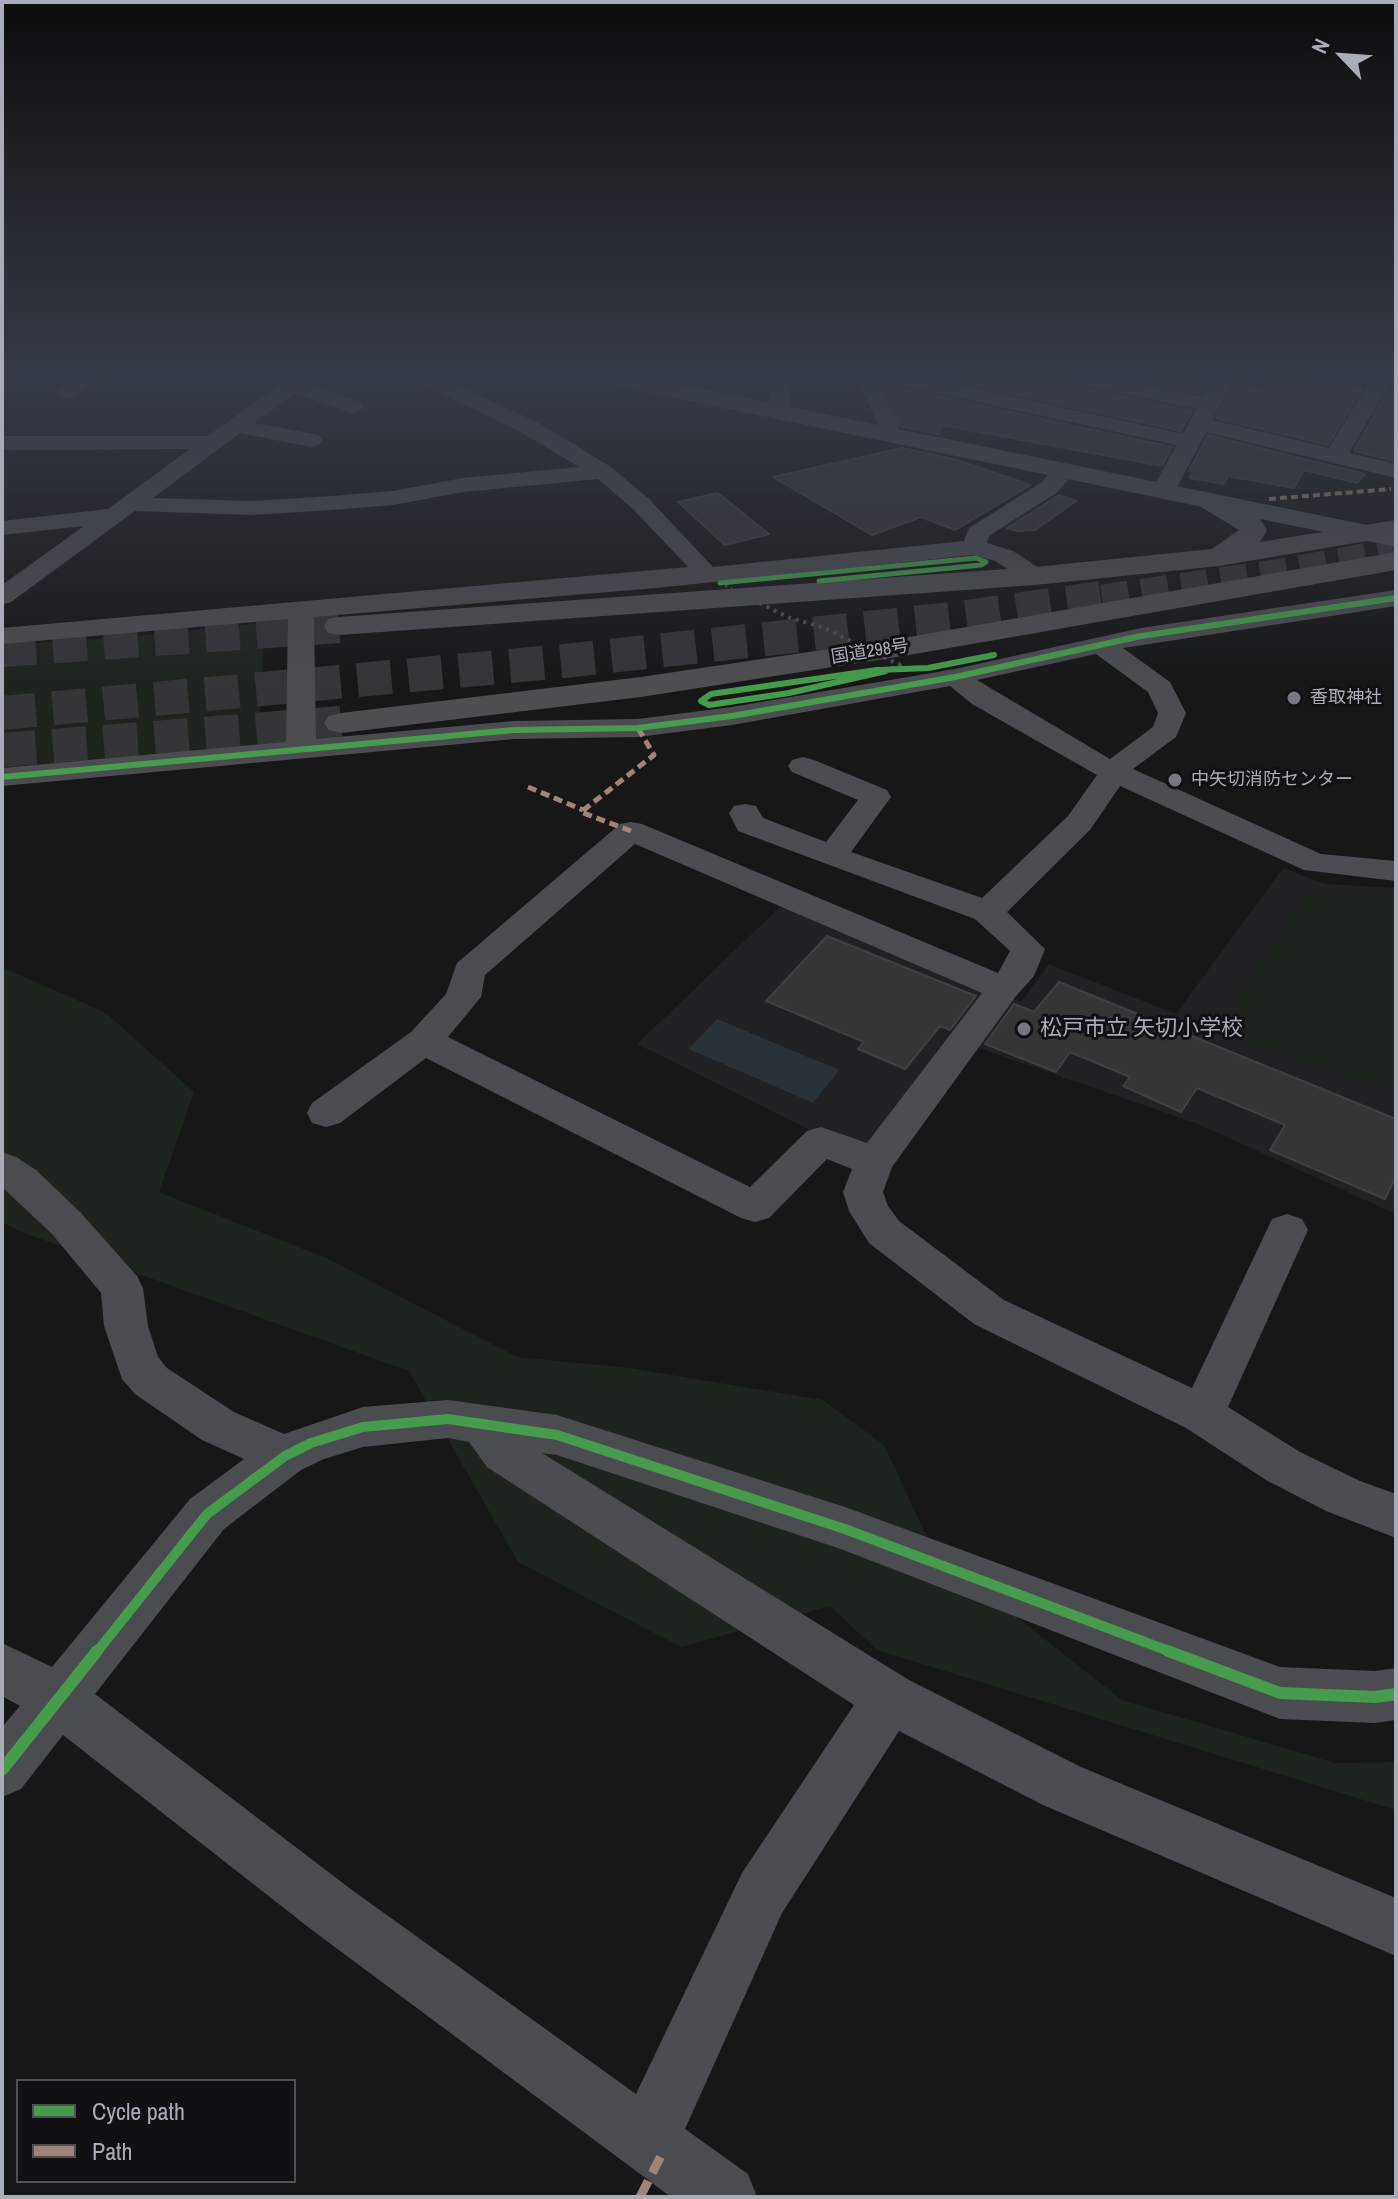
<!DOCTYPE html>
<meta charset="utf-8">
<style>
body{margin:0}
#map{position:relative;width:1398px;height:2199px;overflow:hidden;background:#171717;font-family:"Archivo Narrow",sans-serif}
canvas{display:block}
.frame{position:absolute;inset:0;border:4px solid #a8adb8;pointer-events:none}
.legend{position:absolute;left:16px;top:2079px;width:280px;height:104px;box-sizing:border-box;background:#111113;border:2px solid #4d4f55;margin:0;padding:10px 14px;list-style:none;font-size:24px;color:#a8adb8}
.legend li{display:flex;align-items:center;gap:16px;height:40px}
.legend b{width:40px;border:2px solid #4d4f55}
.north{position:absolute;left:1302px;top:16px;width:80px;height:80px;-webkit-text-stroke:6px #111113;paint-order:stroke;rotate:295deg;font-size:22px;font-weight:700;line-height:32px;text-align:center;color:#a8adb8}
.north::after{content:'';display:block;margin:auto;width:28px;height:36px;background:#a8adb8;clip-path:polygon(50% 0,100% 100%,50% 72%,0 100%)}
</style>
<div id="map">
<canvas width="1398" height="2199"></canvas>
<div class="frame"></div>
<ul class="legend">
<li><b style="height:10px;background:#469c4c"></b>Cycle path</li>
<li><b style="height:10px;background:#a18479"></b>Path</li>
</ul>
<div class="north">N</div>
</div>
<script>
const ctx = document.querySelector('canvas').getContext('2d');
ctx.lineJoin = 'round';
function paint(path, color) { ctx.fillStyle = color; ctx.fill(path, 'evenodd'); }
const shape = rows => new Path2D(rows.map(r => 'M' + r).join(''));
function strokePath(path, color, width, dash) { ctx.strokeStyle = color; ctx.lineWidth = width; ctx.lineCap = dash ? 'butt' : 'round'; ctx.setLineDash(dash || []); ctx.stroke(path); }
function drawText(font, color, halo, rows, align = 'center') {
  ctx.font = font + ' "Archivo Narrow","Noto Sans JP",sans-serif'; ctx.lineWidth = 6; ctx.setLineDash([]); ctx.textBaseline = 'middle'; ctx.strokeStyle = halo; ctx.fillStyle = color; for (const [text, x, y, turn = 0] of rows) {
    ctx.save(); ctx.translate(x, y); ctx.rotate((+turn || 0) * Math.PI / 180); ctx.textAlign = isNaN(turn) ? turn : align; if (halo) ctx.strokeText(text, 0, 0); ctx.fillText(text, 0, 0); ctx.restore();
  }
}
paint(shape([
 [1283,868,1325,884,1396,888,1396,1214,1198,1124,976,1047,874,1162,637,1044,781,906,1021,1002,1049,964,1176,1014]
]), '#212123');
paint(shape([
 [264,623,259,747,2,769,2,645,128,637],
 [1308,894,1396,898,1396,1092,1215,1030],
 [2,967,106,1013,194,1092,159,1192,326,1258,517,1357,630,1368,823,1400,884,1445,934,1552,1122,1700,1335,1763,1396,1762,1396,1810,877,1650,830,1606,681,1647,518,1562,409,1371,19,1231,2,1222]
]), '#1d241e');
paint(shape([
 [717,1019,839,1070,813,1103,689,1049]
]), '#2a3239');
const building = shape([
 [880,378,895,387,1172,447,1162,466,942,425,939,434,902,427,880,378],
 [941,378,1063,378,1075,387,1192,411,1181,431,941,378],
 [1124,378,1195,378,1209,381,1201,394,1124,378],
 [1274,378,1296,378,1362,389,1328,445,1216,418,1234,385,1267,390,1274,378],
 [1387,393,1396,395,1396,461,1354,451,1387,393],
 [1208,435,1365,474,1357,483,1304,470,1294,488,1228,476,1224,484,1190,478,1193,471,1189,471,1208,435],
 [902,448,954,459,1031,485,955,530,921,517,872,535,773,477,902,448],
 [718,493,769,534,725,545,678,502,718,493],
 [1059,495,1076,501,1035,530,1017,531,1007,528,1059,495],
 [827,936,976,996,950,1030,940,1026,905,1069,858,1049,864,1042,766,1001,827,936],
 [1059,982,1396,1119,1396,1176,1385,1199,1270,1150,1285,1125,1197,1088,1181,1112,1123,1086,1130,1077,1070,1052,1056,1072,985,1044,1014,1004,1034,1012,1059,982]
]);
paint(building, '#353536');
strokePath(building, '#3f4043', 2);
strokePath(shape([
 [1102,598,1282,572,1396,551]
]), '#343537', 27, [27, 13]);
strokePath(shape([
 [2,650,339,626],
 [2,713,564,661,959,618,1116,596],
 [2,750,341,723]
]), '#343537', 34, [34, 17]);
paint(shape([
 [73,378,97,378,73,397,59,397,56,393,59,389,73,378],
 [288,378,312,378,307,384,361,402,364,407,353,413,294,394,254,423,319,435,322,440,319,445,311,447,240,433,153,498,252,501,332,496,393,491,463,478,579,467,521,432,417,382,414,378,441,378,537,422,611,467,649,499,713,567,964,541,969,528,1042,482,1055,467,1071,467,1074,472,1058,492,989,536,987,543,1013,551,1044,571,1048,576,1044,581,1035,584,1026,581,995,561,973,555,656,588,314,617,316,739,514,721,638,719,732,707,955,669,1141,628,1396,590,1396,606,1123,648,1170,682,1186,713,1176,737,1133,769,1321,854,1396,861,1396,881,1304,870,1120,786,1090,830,1007,912,1045,949,1034,976,1016,996,892,1167,883,1192,888,1206,899,1221,1004,1300,1192,1388,1272,1219,1287,1214,1302,1219,1308,1230,1228,1407,1300,1452,1360,1481,1396,1494,1396,1538,1326,1511,1266,1480,1186,1428,974,1324,869,1243,849,1211,843,1192,852,1169,827,1159,769,1218,755,1222,741,1218,426,1058,340,1123,326,1127,312,1123,307,1113,312,1103,411,1032,446,994,457,963,620,824,631,822,642,824,998,973,1010,951,975,919,738,831,729,813,734,806,745,804,756,806,763,818,826,842,858,800,792,772,788,766,792,760,803,757,814,760,887,790,891,797,851,852,982,898,1068,816,1097,775,972,704,950,686,732,725,638,737,514,739,2,786,2,768,286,742,288,619,2,644,2,628,688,567,633,509,598,479,463,492,393,505,332,510,252,515,135,511,11,602,2,605,2,585,84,526,2,535,2,521,108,509,190,449,2,450,2,436,208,436,288,378],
 [1096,654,1148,692,1158,713,1153,727,1110,759,977,680,1096,654],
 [635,844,982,993,867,1143,821,1127,807,1131,750,1187,448,1037,481,997,485,975,635,844],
 [768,378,788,378,791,402,781,416,773,417,762,411,769,401,768,378],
 [857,378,877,378,900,425,890,439,874,439,871,434,878,425,857,378],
 [886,378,926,378,1183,434,1197,409,1076,384,1066,378,1108,378,1203,397,1214,378,1234,378,1212,420,1329,448,1372,378,1392,378,1349,453,1396,464,1396,478,1206,432,1175,491,1171,496,1163,498,1155,496,1151,491,1177,445,896,384,886,378],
 [2,1152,16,1157,36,1170,80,1212,137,1276,143,1288,148,1326,158,1357,167,1368,234,1412,284,1434,363,1407,448,1400,557,1415,845,1507,1280,1667,1375,1671,1396,1668,1396,1720,1375,1723,1280,1719,841,1549,557,1455,542,1453,909,1680,1081,1767,1396,1898,1396,1956,1043,1805,899,1731,782,1913,685,2129,748,2174,757,2197,671,2197,312,1930,63,1735,21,1789,2,1797,2,1727,20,1706,2,1696,2,1643,52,1667,190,1499,244,1459,202,1440,135,1394,122,1379,104,1326,101,1293,52,1234,2,1187,2,1152],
 [448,1438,469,1442,487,1467,854,1705,742,1873,636,2094,352,1890,95,1694,224,1529,301,1470,324,1459,363,1447,448,1438]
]), '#4b4c50');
paint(shape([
 [601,378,649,378,1396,531,1396,547,613,385,605,383,601,378]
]), '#4d4f52');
paint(shape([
 [1211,493,1258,516,1267,530,1260,542,1396,520,1396,536,1219,566,1035,585,339,635,328,633,324,626,328,619,339,617,1035,567,1212,549,1239,530,1201,507,1197,501,1201,495,1211,493],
 [1396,552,1396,570,909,655,641,697,341,733,329,730,324,723,329,716,341,713,641,677,909,637,1396,552]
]), '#4e4e51');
strokePath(shape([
 [720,583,749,598]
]), '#4d4e52', 3, [2, 4]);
strokePath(shape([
 [745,596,790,618,822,627,900,665,886,671]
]), '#4d4e52', 4, [3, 5]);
strokePath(shape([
 [1269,499,1391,489]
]), '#a18479', 4, [7, 4]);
strokePath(shape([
 [528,787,583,810],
 [631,831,581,812,654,755,638,728]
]), '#a18479', 5, [9, 5]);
strokePath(shape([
 [640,2197,663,2152]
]), '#a18479', 9, [18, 9]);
strokePath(shape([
 [720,583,976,558,986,562,981,565,819,581]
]), '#469c4c', 5);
strokePath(shape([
 [886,671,789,693,709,705,701,701,711,694,877,670,928,668,994,655],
 [2,777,514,730,638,728,732,716,955,677,1141,636,1396,598]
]), '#469c4c', 6);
strokePath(shape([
 [96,1653,207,1514,285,1456,311,1443,363,1427,448,1419,557,1435,845,1529,1174,1653]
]), '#469c4c', 10);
strokePath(shape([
 [1168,1651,1280,1693,1375,1697,1396,1694],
 [2,1770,97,1651]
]), '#469c4c', 12);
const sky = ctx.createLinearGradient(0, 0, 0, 686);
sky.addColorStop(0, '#0d0d0d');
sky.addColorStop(0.55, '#363c47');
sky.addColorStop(1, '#363c4700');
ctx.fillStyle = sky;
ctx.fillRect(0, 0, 1398, 686);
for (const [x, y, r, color] of [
 [1294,698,8,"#757880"],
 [1175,780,8,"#757880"],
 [1024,1029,8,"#757880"]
]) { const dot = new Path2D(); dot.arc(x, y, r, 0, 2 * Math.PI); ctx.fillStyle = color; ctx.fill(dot); strokePath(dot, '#111113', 3); }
drawText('18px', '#a8adb8', '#111113', [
 ["国道298号",870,652,-9]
]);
drawText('18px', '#a8adb8', '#111113', [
 ["香取神社",1310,698],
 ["中矢切消防センター",1191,780]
], 'left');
drawText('22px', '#a8adb8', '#111113', [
 ["松戸市立 矢切小学校",1040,1029]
], 'left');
</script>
